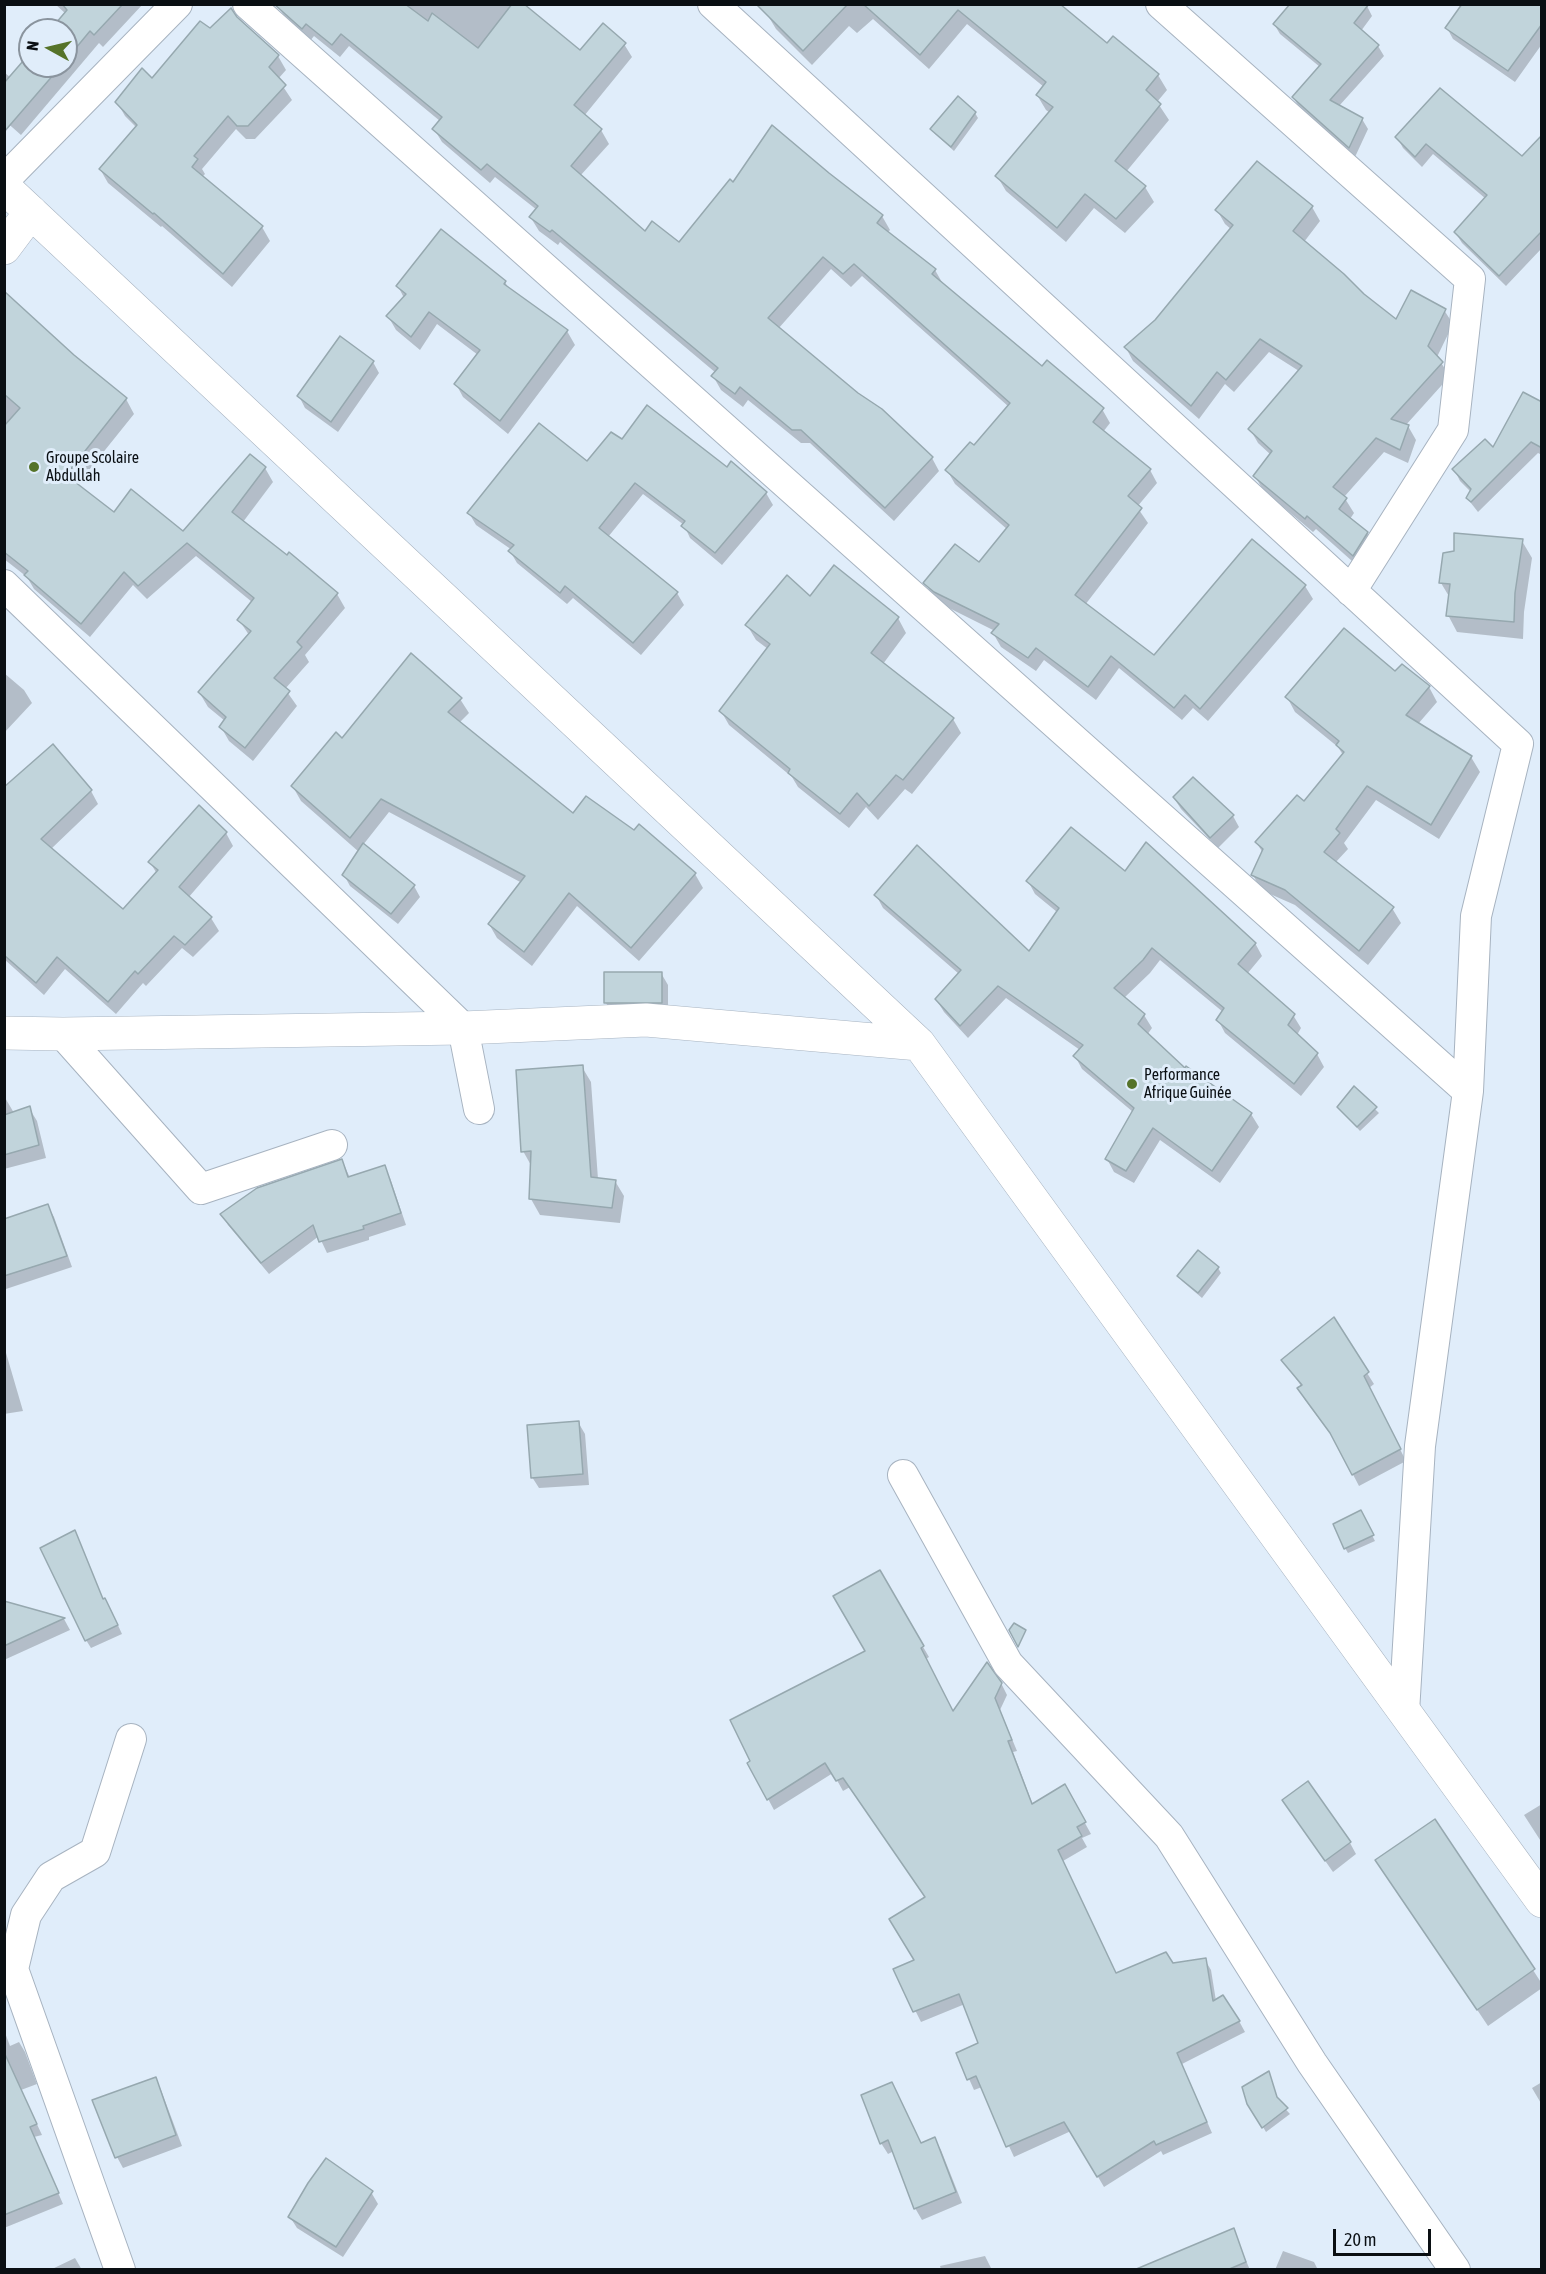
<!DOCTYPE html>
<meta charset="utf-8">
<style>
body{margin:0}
#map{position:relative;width:1546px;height:2274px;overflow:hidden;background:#e0edfa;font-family:"Asap Condensed",sans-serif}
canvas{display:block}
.frame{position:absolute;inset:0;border:6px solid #0a0f13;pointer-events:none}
.north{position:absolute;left:18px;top:18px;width:60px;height:60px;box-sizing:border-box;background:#e0edfa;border:2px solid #8a949e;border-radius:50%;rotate:278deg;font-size:16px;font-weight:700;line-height:24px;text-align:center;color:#0a0f13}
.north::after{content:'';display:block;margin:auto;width:21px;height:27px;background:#557329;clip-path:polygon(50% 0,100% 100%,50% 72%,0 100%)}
.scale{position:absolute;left:1333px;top:2229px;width:98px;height:27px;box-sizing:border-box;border:3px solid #0a0f13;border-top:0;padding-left:8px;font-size:18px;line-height:21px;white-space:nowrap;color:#0a0f13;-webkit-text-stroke:4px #e0edfa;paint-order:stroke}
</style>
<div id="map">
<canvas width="1546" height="2274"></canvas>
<div class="frame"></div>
<div class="north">N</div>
<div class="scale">20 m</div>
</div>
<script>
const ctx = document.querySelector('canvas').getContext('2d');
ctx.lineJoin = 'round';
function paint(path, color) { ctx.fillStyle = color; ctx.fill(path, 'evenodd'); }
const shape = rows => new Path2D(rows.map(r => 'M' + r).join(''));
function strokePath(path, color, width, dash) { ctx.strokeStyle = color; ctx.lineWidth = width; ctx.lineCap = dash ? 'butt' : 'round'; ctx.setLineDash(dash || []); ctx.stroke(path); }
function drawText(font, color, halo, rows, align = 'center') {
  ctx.font = font + ' "Asap Condensed",sans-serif'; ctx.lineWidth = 6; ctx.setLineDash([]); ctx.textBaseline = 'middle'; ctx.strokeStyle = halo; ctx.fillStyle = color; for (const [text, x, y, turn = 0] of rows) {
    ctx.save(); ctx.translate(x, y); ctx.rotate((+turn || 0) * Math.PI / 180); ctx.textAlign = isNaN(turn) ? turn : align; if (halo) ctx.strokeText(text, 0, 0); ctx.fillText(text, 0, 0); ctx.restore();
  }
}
paint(shape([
 [55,4,143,4,103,47,99,43,21,135,4,120,4,72,11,78,30,56,30,66,66,66,66,30,52,30,66,14],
 [281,4,522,4,581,52,624,44,632,57,584,116,601,130,609,144,580,176,646,233,679,244,734,184,828,174,882,216,890,230,887,233,935,270,943,284,1042,368,1102,409,1110,423,1103,432,1150,470,1157,483,1137,507,1148,523,1085,605,1154,657,1305,586,1313,599,1208,721,1193,708,1182,720,1119,668,1096,700,1044,660,1036,671,1001,647,993,633,995,631,943,605,933,596,925,583,979,564,1008,530,955,484,947,470,974,447,1009,407,862,276,851,287,831,269,778,329,932,458,939,471,894,521,810,443,801,443,748,400,743,407,721,390,713,376,716,373,560,242,558,245,539,231,531,218,537,210,495,177,490,183,442,142,434,129,440,121,349,46,340,57,314,36,310,41,287,21,279,7],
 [775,4,1057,4,1107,45,1113,38,1158,75,1167,90,1157,102,1169,120,1126,172,1145,187,1154,202,1125,233,1094,208,1066,242,1006,191,997,176,1050,113,1046,110,1037,95,1044,87,967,24,929,69,873,19,857,33,849,26,812,65,776,29,767,14],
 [1367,6,1372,16,1361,31,1378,46,1384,56,1339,106,1362,119,1368,129,1355,157,1299,107,1293,97,1320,67,1280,34,1274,24],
 [1542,6,1542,44,1515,82,1453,39,1447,28],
 [211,30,257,37,278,56,286,70,278,79,292,100,255,139,246,139,236,129,202,169,205,174,202,177,262,227,270,241,232,287,162,226,161,227,108,183,100,169,136,127,125,116,117,102,152,80],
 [975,113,978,118,954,151,935,134,932,129],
 [1397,137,1523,158,1542,169,1542,248,1506,286,1462,243,1455,232,1486,199,1433,154,1422,167,1403,148],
 [1257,163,1312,207,1320,221,1304,242,1363,295,1397,322,1444,310,1453,324,1437,357,1450,376,1405,426,1408,426,1416,440,1408,463,1384,452,1344,497,1354,513,1350,519,1367,533,1375,547,1361,569,1316,529,1313,532,1263,490,1255,476,1271,455,1258,443,1250,429,1299,371,1269,352,1234,392,1225,384,1199,419,1133,361,1126,348,1156,321,1232,230,1225,224,1217,210],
 [505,282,509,289,567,331,575,345,508,434,463,397,456,384,478,355,437,324,420,350,396,330,388,316,404,298,398,286],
 [4,302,126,399,134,414,77,485,114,514,184,534,265,468,273,482,243,522,287,557,289,554,337,594,345,608,305,655,309,662,285,689,297,706,253,761,229,741,221,727,225,721,208,707,199,692,249,635,239,620,252,602,196,556,147,599,133,585,90,637,34,589,27,577,4,559],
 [373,362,379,373,338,432,305,408,299,396],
 [1542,403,1542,455,1538,453,1478,512,1467,498,1471,492,1460,481,1454,469,1494,449],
 [622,441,727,469,766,493,773,505,722,565,690,538,684,525,643,494,608,537,677,593,684,605,641,655,573,598,567,604,517,563,510,551,512,550,476,525,469,513,588,463],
 [1522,541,1532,558,1524,612,1523,639,1457,632,1448,615,1450,598,1441,583],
 [898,618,906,633,883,664,953,719,961,733,912,794,905,789,878,820,866,807,849,828,798,787,792,777,729,725,721,711,768,649,756,640,747,625],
 [4,673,24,690,32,703,4,733],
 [1395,673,1429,687,1437,702,1418,724,1471,757,1480,772,1439,839,1376,800,1344,843,1348,849,1335,863,1392,908,1401,923,1368,965,1295,905,1261,890,1253,875,1263,853,1256,842,1305,804,1343,755,1338,747,1295,712,1287,697],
 [460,699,469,713,459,723,574,815,695,874,703,888,639,961,577,906,532,966,497,938,489,924,522,883,389,812,363,845,414,886,420,897,398,924,350,886,344,875,359,852,301,801,293,787,343,740],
 [91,791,98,804,51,849,123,911,157,874,150,862,199,808,226,833,233,846,188,898,211,918,219,931,193,957,182,948,146,986,143,983,116,1014,65,969,44,995,4,959,4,869],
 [1174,798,1233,816,1239,827,1218,848,1181,809],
 [1125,873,1255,943,1262,956,1247,974,1293,1015,1301,1028,1297,1035,1317,1054,1324,1067,1301,1096,1225,1033,1218,1020,1223,1012,1160,960,1150,973,1124,998,1144,1015,1152,1028,1147,1035,1185,1070,1251,1114,1259,1127,1220,1183,1160,1140,1134,1183,1114,1172,1107,1159,1133,1112,1082,1069,1075,1056,1080,1050,1006,998,968,1038,944,1012,936,999,959,974,883,908,876,895,1029,953,1057,912,1035,894,1028,881],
 [661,973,668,985,668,1013,612,1014,606,1003],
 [582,1067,591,1082,598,1179,615,1181,624,1196,620,1223,540,1215,531,1199,532,1167,523,1151],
 [1354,1089,1379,1113,1360,1131,1338,1107],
 [4,1096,14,1113,29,1108,37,1121,46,1158,4,1169],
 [342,1160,350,1178,384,1166,390,1178,406,1225,369,1237,369,1240,327,1253,319,1236,269,1274,228,1225,222,1214],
 [48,1206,54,1217,72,1267,6,1289,4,1221],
 [1218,1268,1221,1273,1202,1298,1182,1281,1179,1276],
 [4,1346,23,1411,4,1414],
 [1283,1361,1367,1373,1374,1384,1369,1388,1406,1461,1359,1486,1335,1440,1305,1400,1299,1389,1302,1387],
 [578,1422,585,1434,589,1485,539,1488,532,1477],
 [1360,1512,1375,1541,1348,1553,1345,1548],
 [879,1572,929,1657,926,1659,954,1713,1001,1683,1007,1695,1000,1710,1017,1751,1013,1752,1033,1805,1065,1787,1091,1834,1082,1838,1087,1847,1063,1861,1116,1975,1205,1960,1211,1970,1216,2001,1239,2021,1245,2032,1182,2064,1212,2133,1163,2155,1161,2151,1104,2187,1071,2131,1014,2157,982,2087,974,2090,958,2054,980,2044,965,2004,921,2022,895,1970,916,1961,926,1898,850,1787,843,1791,833,1773,774,1810,749,1763,867,1651],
 [103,1600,110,1608,122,1634,91,1648,86,1640],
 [4,1602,64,1619,70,1630,4,1660],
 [1542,1804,1542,1843,1524,1815],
 [1291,1812,1350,1843,1356,1854,1333,1872],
 [1377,1860,1533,1970,1542,1984,1542,1988,1488,2026],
 [4,2030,10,2046,19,2042,25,2052,37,2084,21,2090,42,2135,34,2137,63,2204,4,2228],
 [1269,2073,1278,2101,1290,2114,1266,2132,1249,2103],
 [155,2078,161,2090,182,2146,123,2168,117,2157],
 [1542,2082,1542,2105,1532,2088],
 [863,2096,921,2145,935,2139,941,2150,962,2203,922,2220,915,2208,894,2151,888,2154,881,2143],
 [371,2192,378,2204,343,2257,297,2228,290,2217],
 [1233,2230,1250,2270,1177,2270],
 [1283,2251,1314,2262,1318,2270,1275,2270],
 [985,2256,992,2270,941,2270,940,2266],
 [75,2258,82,2270,50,2270]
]), '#0003');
const building = shape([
 [62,4,123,4,94,35,90,31,66,60,66,30,50,30,67,10,62,4],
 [274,4,405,4,428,21,432,13,478,48,512,4,524,4,580,50,603,23,626,43,574,105,602,129,571,166,645,231,652,221,679,242,730,179,733,182,772,125,829,173,883,215,877,223,936,269,932,274,1042,366,1047,360,1104,408,1093,422,1151,469,1128,496,1142,508,1075,595,1154,655,1252,539,1306,585,1200,709,1185,695,1174,708,1111,656,1088,687,1036,648,1028,658,991,633,999,624,934,592,923,583,955,544,979,562,1009,525,945,470,970,442,974,445,1010,403,854,264,843,274,823,257,768,318,858,393,882,409,933,457,885,508,801,430,792,430,740,387,735,394,711,376,718,368,552,230,550,232,529,217,538,206,487,164,481,170,432,129,442,117,341,34,332,45,306,24,302,29,274,4],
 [756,4,848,4,803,51,756,4],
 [863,4,1060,4,1107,43,1113,36,1159,74,1146,90,1161,104,1115,161,1146,186,1116,219,1085,194,1057,228,995,176,1053,107,1036,95,1046,82,958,10,920,55,863,4],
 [1290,4,1369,4,1354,23,1379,45,1330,100,1363,118,1349,148,1292,97,1321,64,1273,24,1290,4],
 [1462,4,1542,4,1542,24,1508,71,1445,28,1462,4],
 [231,8,237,17,279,55,269,67,286,85,248,126,237,126,228,116,194,156,198,159,192,167,263,226,223,274,154,213,153,214,99,169,137,125,115,102,142,68,152,78,200,21,210,28,231,8],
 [30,53,30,66,61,66,4,132,4,83,30,53],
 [1440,88,1522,156,1542,135,1542,231,1499,276,1454,232,1487,195,1426,144,1415,157,1395,137,1440,88],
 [958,96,976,112,951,147,930,129,958,96],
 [1257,161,1313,206,1293,231,1344,274,1364,294,1396,319,1411,290,1446,309,1428,346,1443,362,1391,419,1409,425,1400,450,1376,438,1333,487,1347,498,1339,509,1368,532,1353,556,1307,516,1305,519,1253,476,1272,451,1248,429,1302,366,1260,339,1226,380,1217,372,1191,406,1124,347,1155,320,1233,225,1215,210,1257,161],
 [441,229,506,281,504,284,568,330,500,421,454,384,480,350,429,312,411,337,386,316,406,294,396,286,441,229],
 [4,291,74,355,127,398,66,475,114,512,131,489,183,531,250,454,266,467,232,512,287,555,289,552,338,593,297,642,302,647,274,678,290,691,245,748,219,727,226,717,198,692,251,631,237,620,254,598,187,543,138,586,124,572,81,624,24,575,28,571,4,552,4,426,20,408,4,394,4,291],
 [340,336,374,361,331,422,297,396,340,336],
 [1523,392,1542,402,1542,448,1531,442,1471,502,1466,498,1471,489,1452,469,1485,439,1493,447,1523,392],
 [647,405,727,467,731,461,767,492,715,553,681,526,685,521,635,483,599,528,678,592,633,643,565,586,560,593,508,551,514,545,467,513,539,423,587,461,611,432,622,439,647,405],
 [1454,533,1523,539,1515,593,1514,622,1446,616,1450,584,1439,583,1443,553,1454,551,1454,533],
 [834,565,899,617,871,653,954,718,903,780,896,775,869,806,857,793,840,814,788,773,790,769,719,711,770,644,745,625,787,575,810,596,834,565],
 [1344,628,1395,671,1402,664,1430,686,1406,715,1472,756,1431,825,1367,786,1336,829,1340,833,1324,852,1394,907,1359,951,1285,890,1251,875,1263,849,1255,842,1297,795,1304,801,1344,752,1336,745,1339,741,1285,697,1344,628],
 [411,653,462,698,448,712,573,813,586,796,634,830,639,824,696,873,631,948,569,893,524,952,488,924,525,876,381,799,350,838,291,786,336,732,342,738,411,653],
 [53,744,92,790,41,839,123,909,158,870,148,862,199,805,227,832,179,887,212,917,185,945,174,936,138,974,135,971,108,1002,57,957,36,983,4,955,4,787,53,744],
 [1193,777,1234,815,1210,838,1173,797,1193,777],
 [1071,827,1125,871,1146,842,1256,943,1238,964,1295,1014,1288,1025,1318,1053,1294,1084,1216,1020,1224,1008,1152,948,1143,960,1114,988,1145,1014,1138,1024,1185,1068,1186,1066,1252,1113,1212,1171,1153,1128,1126,1171,1105,1159,1134,1108,1073,1056,1083,1045,998,986,960,1026,935,999,961,970,874,895,917,845,1029,951,1059,908,1026,881,1071,827],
 [363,843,415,885,391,914,342,875,363,843],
 [604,972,662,972,662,1003,604,1003,604,972],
 [583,1065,591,1177,616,1180,612,1208,529,1199,531,1151,521,1152,516,1070,583,1065],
 [1354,1086,1377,1107,1357,1127,1337,1107,1354,1086],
 [30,1106,39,1145,4,1155,4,1115,30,1106],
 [342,1159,348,1177,385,1165,401,1213,363,1226,364,1229,319,1242,313,1225,261,1263,220,1214,257,1188,342,1159],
 [48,1204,67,1256,4,1276,4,1219,48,1204],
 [1198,1250,1219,1267,1198,1293,1177,1276,1198,1250],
 [1334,1317,1369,1372,1364,1376,1401,1449,1352,1475,1330,1433,1297,1388,1302,1385,1281,1360,1334,1317],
 [579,1421,583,1474,531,1478,527,1425,579,1421],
 [1361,1510,1374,1535,1344,1549,1333,1524,1361,1510],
 [75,1530,103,1599,105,1598,118,1625,85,1641,40,1548,75,1530],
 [880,1570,924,1646,921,1648,953,1711,987,1662,1002,1683,995,1698,1012,1740,1008,1741,1032,1804,1065,1784,1086,1822,1077,1827,1082,1836,1058,1850,1116,1973,1166,1952,1173,1963,1206,1958,1213,2001,1223,1995,1240,2021,1177,2053,1207,2122,1156,2145,1154,2141,1097,2177,1064,2122,1006,2147,976,2076,967,2080,956,2053,978,2043,959,1994,913,2012,893,1969,914,1960,889,1919,925,1897,843,1778,836,1781,825,1763,767,1800,747,1763,750,1761,730,1720,865,1651,833,1596,880,1570],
 [4,1601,65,1618,4,1646,4,1601],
 [1014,1623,1026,1630,1018,1647,1009,1630,1014,1623],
 [1308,1781,1351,1842,1325,1861,1282,1800,1308,1781],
 [1435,1819,1535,1969,1477,2010,1375,1860,1435,1819],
 [4,2052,37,2124,30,2127,59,2193,4,2215,4,2052],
 [1269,2071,1277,2097,1288,2108,1262,2128,1247,2104,1242,2087,1269,2071],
 [156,2077,176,2135,115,2158,92,2100,156,2077],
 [892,2082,921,2143,935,2137,956,2192,914,2209,888,2140,880,2144,861,2095,892,2082],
 [326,2158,373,2191,336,2247,288,2217,308,2183,326,2158],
 [1234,2228,1246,2262,1227,2270,1134,2270,1234,2228]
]);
paint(building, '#c1d4db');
strokePath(building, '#96a8af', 1.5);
const street = shape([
 [248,4,1468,1091],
 [713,4,1518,744,1476,916,1468,1091,1420,1446,1404,1712],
 [1161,4,1470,279,1453,430,1351,591],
 [4,180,177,4],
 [4,585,463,1028,479,1109],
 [63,1034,201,1189,332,1145],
 [903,1475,1008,1664,1169,1836,1312,2063,1455,2270],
 [120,2270,13,1969,26,1915,51,1877,95,1852,131,1739]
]);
const secondary = shape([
 [4,187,919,1044,1542,1901],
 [4,248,31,212],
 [4,1033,63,1034,463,1028,646,1020,919,1044]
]);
strokePath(street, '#a7b3c0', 32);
strokePath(secondary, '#a7b3c0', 34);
strokePath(street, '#fff', 30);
strokePath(secondary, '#fff', 33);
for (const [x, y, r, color] of [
 [34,467,6,"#557329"],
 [1132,1084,6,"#557329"]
]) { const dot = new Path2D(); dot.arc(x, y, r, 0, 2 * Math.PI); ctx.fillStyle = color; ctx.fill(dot); strokePath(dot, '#e0edfa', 2); }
drawText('16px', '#0a0f13', '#e0edfa', [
 ["Groupe Scolaire",46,458],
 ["Abdullah",46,476],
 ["Performance",1144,1075],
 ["Afrique Guinée",1144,1093]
], 'left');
</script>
